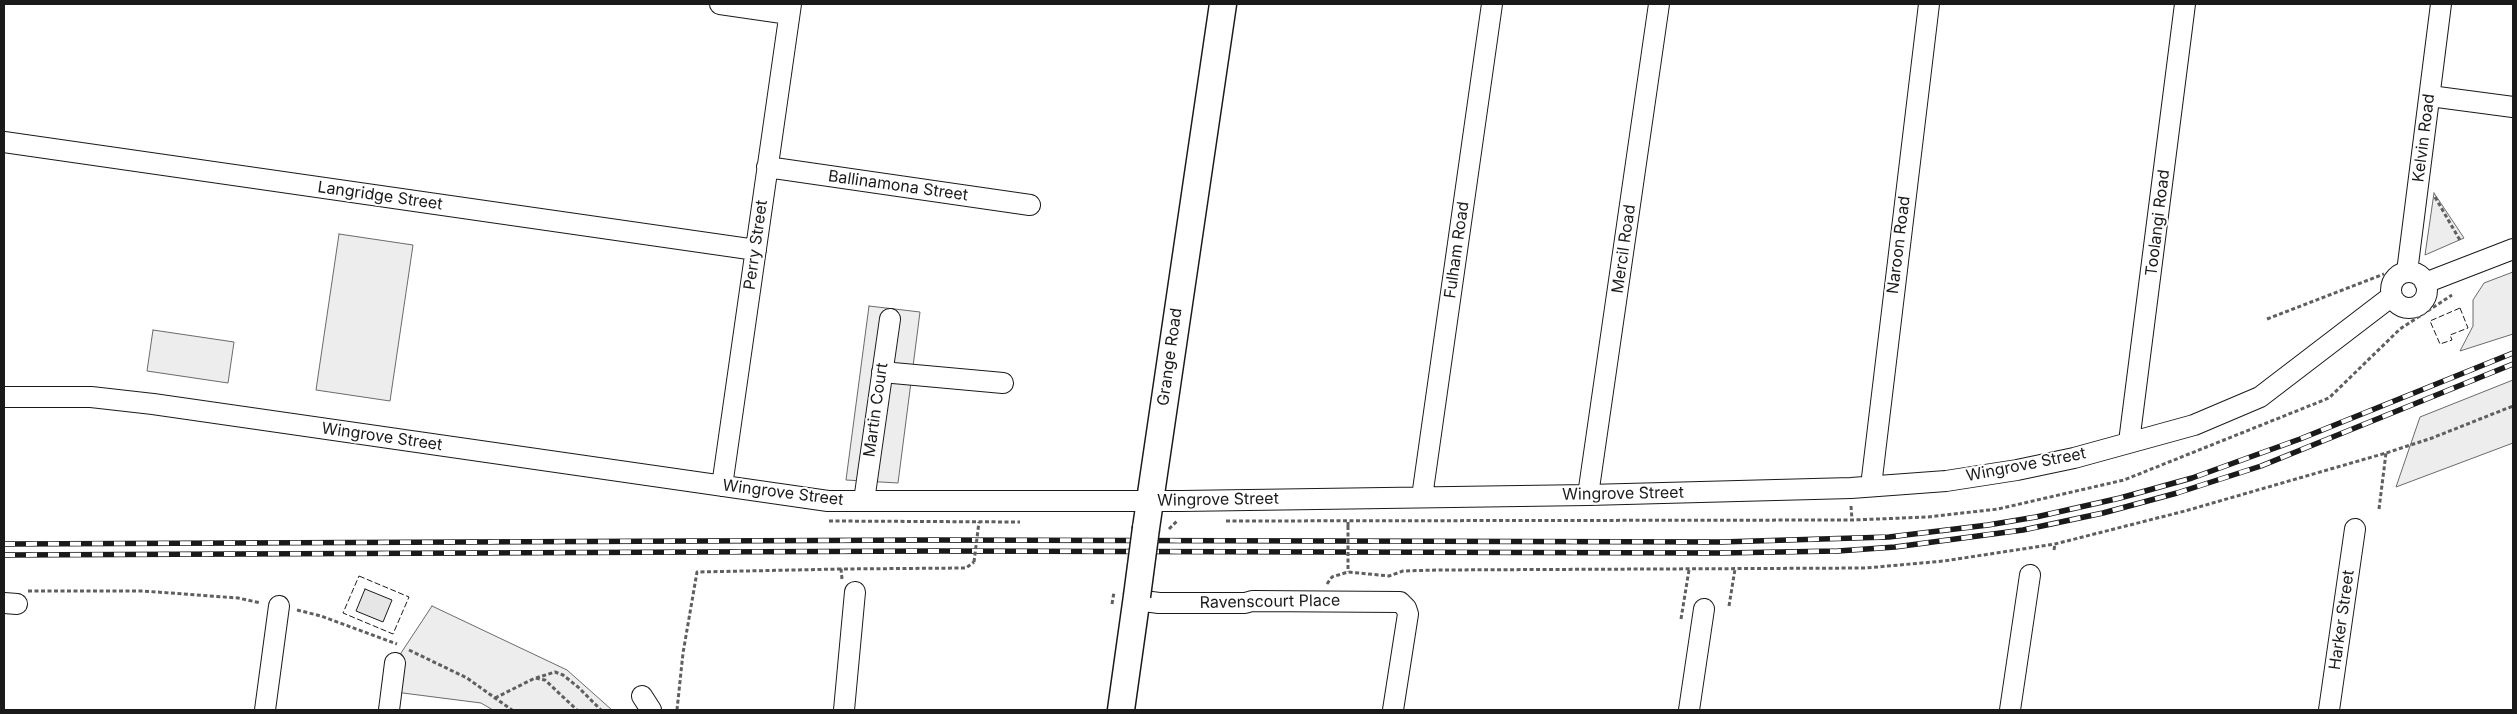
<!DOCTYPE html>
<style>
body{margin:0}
#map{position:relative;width:2517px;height:714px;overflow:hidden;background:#fff;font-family:Inter,sans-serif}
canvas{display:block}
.frame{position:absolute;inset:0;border:5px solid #1a1a1a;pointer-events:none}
</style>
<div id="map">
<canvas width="2517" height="714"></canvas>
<div class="frame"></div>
</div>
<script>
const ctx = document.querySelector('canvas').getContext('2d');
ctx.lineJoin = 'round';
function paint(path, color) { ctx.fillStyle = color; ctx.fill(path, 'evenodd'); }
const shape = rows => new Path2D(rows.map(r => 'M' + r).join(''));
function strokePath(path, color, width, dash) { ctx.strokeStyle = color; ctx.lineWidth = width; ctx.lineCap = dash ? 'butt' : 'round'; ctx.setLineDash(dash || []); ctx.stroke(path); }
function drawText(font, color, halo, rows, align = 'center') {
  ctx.font = font + ' Inter,sans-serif'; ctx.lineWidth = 4; ctx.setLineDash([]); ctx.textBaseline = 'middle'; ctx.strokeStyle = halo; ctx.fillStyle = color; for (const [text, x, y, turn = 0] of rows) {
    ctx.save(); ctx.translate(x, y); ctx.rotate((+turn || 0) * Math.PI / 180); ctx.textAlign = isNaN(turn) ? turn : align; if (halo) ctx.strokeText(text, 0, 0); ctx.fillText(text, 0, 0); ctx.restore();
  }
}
const built = shape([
 [2434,193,2464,238,2425,255,2434,193],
 [339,234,413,245,390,401,316,390,339,234],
 [2513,272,2513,334,2460,351,2473,326,2473,300,2484,283,2513,272],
 [869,306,920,312,898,483,846,480,869,306],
 [153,330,234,342,228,383,147,371,153,330],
 [2513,380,2513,443,2396,487,2420,417,2513,380],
 [432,606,567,670,612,710,493,710,481,703,395,692,401,653,432,606]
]);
paint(built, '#ededed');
strokePath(built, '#6a6a6a', 1);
const building = shape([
 [365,589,392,600,383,622,356,611,365,589]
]);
paint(building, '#e6e6e6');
strokePath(building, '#1a1a1a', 1);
const minor = shape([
 [720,4,789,14],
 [2430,96,2513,107],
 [4,142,756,250],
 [767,167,1030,205],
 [2407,272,2441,4],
 '2391 290a18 18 0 1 1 36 0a18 18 0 1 1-36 0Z',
 [2425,283,2513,249],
 [882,372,1003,383],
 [4,397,91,397,153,404,828,501,1181,501,1588,495,1851,488,1946,481,2017,470,2074,458,2194,425,2260,397,2392,296],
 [2129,442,2185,4],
 [722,486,791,4],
 [1871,486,1929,4],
 [1588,495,1659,4],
 [1422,497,1492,4],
 [864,501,890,319],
 [1136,600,1159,603,1245,603,1252,601,1400,602,1406,608,1408,614,1393,710],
 [4,603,17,604],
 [642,696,651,710],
 [265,710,279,606],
 [389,710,395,663],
 [844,710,855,592],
 [1689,710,1704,609],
 [2010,710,2030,575],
 [2329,710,2355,529]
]);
const major = shape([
 [1146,528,1223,4],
 [1121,710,1137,596]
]);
strokePath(minor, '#1a1a1a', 22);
strokePath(major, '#1a1a1a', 29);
strokePath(shape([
 [2435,197,2461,242],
 [2267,319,2384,274],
 [1851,506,1852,520],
 [2379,509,2386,453],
 [829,521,1020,522],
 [1226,521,1852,520,1928,517,1998,509,2124,480,2329,398,2400,329,2452,295],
 [1348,526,1348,521],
 [2054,550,2055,544],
 [842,579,841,569,966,568,974,562],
 [1327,584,1332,577,1348,572,1389,576,1403,571,1439,570,1866,568,1944,561,2055,544,2185,511,2386,453,2432,438,2513,406],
 [28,591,143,591,238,598,261,603],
 [1729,606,1735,569],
 [297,610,321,616,397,644],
 [1681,619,1689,570],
 [409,650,467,678,512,710],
 [536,678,555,672,563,675,578,687,601,710],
 [495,698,535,678,545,680,577,710],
 [677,710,683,653,697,572,841,569]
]), '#5f5f5f', 3, [4, 2.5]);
strokePath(minor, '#fff', 20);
strokePath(major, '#fff', 26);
const rail = shape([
 [4,544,932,540,1721,542,1889,537,1988,525,2036,517,2120,498,2192,478,2300,439,2513,353],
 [4,555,935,551,1721,553,1838,551,1895,547,2023,530,2103,513,2177,493,2261,466,2513,364]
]);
strokePath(rail, '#1a1a1a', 5.5);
strokePath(rail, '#fff', 4, [11]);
const majorBridge = shape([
 [1137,596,1146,528]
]);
strokePath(majorBridge, '#1a1a1a', 29, []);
strokePath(shape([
 [1348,526,1348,572],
 [1169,529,1177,521],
 [974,562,979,522],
 [1112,604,1114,592]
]), '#5f5f5f', 3, [4, 2.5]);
strokePath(majorBridge, '#fff', 26);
strokePath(shape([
 [2460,308,2468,328,2450,335,2452,340,2440,344,2430,321,2460,308],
 [359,576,409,597,393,634,343,613,359,576]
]), '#1a1a1a', 1, [6, 2.5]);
drawText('16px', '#1a1a1a', '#fff', [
 ["Kelvin Road",2424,138,-83],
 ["Ballinamona Street",898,186,8],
 ["Langridge Street",380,196,8],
 ["Toolangi Road",2158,223,-83],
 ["Perry Street",756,245,-82],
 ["Naroon Road",1899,245,-83],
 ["Mercil Road",1624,249,-82],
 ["Fulham Road",1457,250,-82],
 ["Grange Road",1170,357,-82],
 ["Martin Court",876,410,-82],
 ["Wingrove Street",382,437,8],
 ["Wingrove Street",2026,465,-11],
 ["Wingrove Street",783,493,7],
 ["Wingrove Street",1623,494,-1],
 ["Wingrove Street",1218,500,-1],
 ["Ravenscourt Place",1270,602,-1],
 ["Harker Street",2342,620,-82]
]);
</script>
